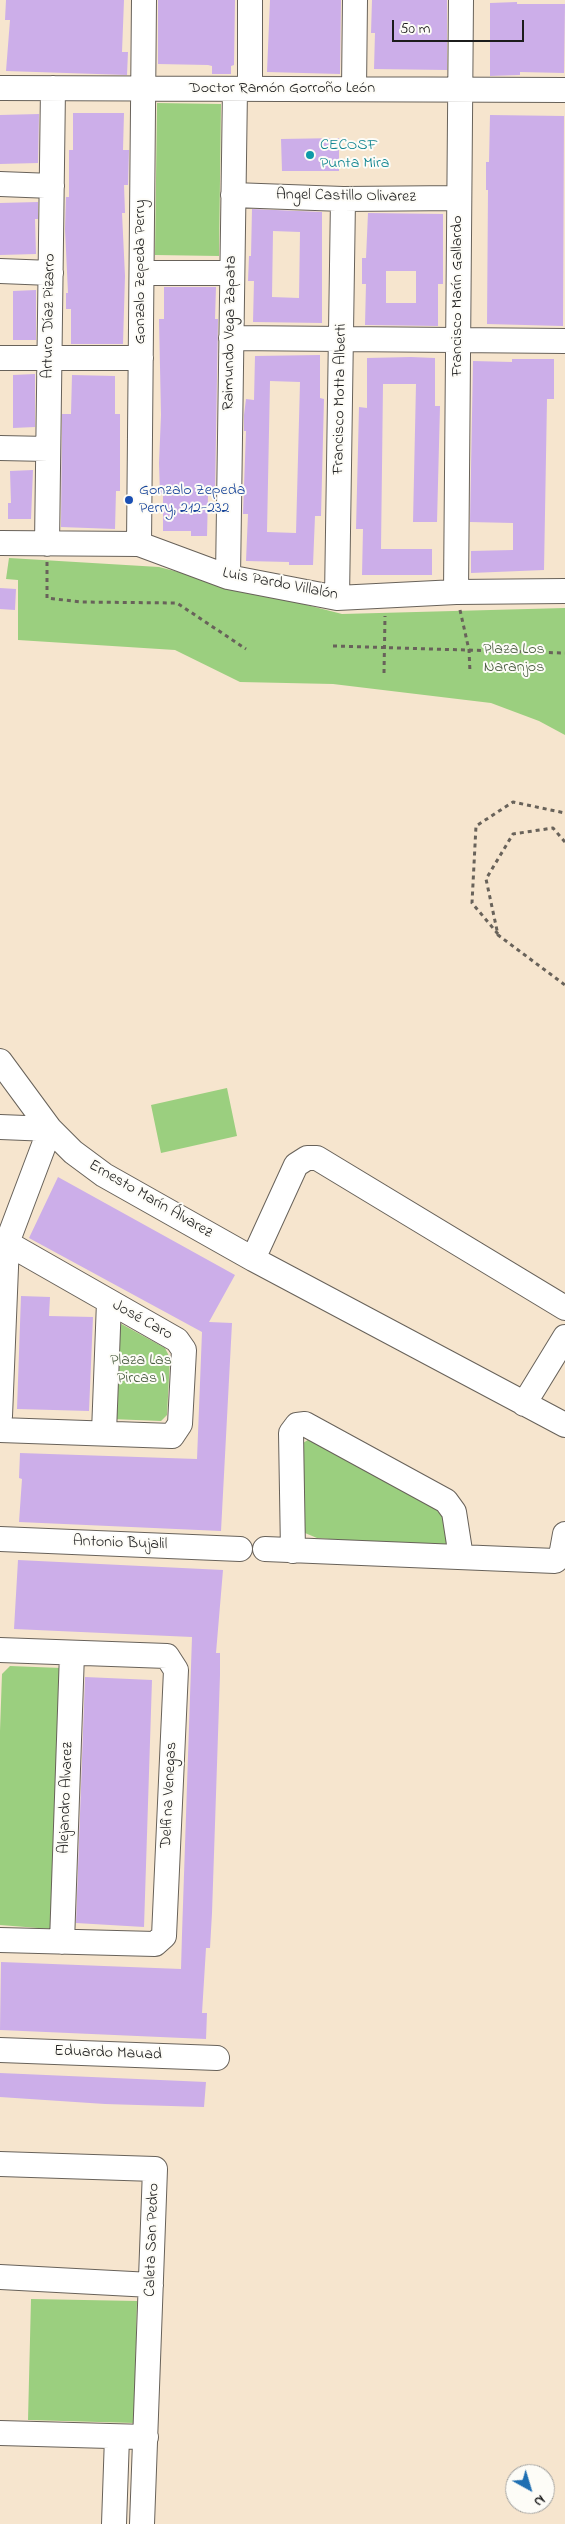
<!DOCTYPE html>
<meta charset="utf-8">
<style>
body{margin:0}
#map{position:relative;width:565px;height:2524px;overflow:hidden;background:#f6e5ce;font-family:"Indie Flower",sans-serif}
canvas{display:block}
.north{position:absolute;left:505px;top:2464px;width:50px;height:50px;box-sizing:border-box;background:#fdfcf7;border:1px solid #a3a29f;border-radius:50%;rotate:141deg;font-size:14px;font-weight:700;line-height:20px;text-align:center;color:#1c1c1c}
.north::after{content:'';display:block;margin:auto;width:18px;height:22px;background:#1f6fb2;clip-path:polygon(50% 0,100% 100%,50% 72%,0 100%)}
.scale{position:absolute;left:392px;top:20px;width:132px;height:22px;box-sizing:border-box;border:2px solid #1c1c1c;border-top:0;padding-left:6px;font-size:15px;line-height:18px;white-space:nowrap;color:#1c1c1c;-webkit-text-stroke:4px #fdfcf7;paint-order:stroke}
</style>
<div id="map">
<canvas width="565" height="2524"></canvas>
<div class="north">N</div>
<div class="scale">50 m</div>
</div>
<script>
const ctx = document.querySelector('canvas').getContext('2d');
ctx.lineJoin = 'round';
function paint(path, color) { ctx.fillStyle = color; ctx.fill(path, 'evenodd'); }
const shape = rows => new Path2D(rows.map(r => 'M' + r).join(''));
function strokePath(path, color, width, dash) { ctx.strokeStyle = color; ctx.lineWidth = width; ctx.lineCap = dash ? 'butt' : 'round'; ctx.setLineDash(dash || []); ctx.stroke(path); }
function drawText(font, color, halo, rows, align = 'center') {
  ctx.font = font + ' "Indie Flower",sans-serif'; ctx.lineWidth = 4; ctx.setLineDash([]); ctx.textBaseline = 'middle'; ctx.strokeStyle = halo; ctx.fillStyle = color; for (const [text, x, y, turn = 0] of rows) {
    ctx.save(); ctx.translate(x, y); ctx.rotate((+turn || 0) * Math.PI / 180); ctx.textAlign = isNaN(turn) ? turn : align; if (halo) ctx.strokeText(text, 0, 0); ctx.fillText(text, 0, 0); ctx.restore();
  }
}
paint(shape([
 [157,103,221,104,219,256,155,255],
 [9,558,159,567,342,614,565,608,565,735,539,721,491,703,333,684,240,682,175,650,18,640,18,580,6,579],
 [227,1088,237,1136,161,1153,151,1105],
 [116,1321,165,1348,170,1358,167,1415,161,1421,111,1419],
 [311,1438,433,1506,442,1516,449,1541,442,1548,317,1538,305,1533,303,1443],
 [10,1666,61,1668,51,1929,0,1925,0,1731,2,1674],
 [31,2299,137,2301,134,2423,28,2420]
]), '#9bcf7f');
paint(shape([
 [6,0,124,0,122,52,128,52,127,75,6,71,10,20,5,20],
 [158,0,235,0,234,65,231,66,231,74,212,74,212,66,208,65,158,64],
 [270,0,341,0,340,74,267,72],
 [372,0,447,0,447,70,374,69,375,33,371,33],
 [517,2,517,4,565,4,564,73,520,72,520,75,490,76,490,3],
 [73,113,124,113,123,150,129,150,128,185,124,185,125,213,122,213,125,276,123,344,71,344,71,309,66,309,66,293,68,293,65,229,66,197,69,197,69,150,73,150],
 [39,114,38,163,0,164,0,115],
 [490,115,564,116,563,326,487,324,488,190,486,190,486,162,489,162],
 [339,138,339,171,282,171,281,139],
 [38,202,38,219,35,219,36,254,0,255,0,203],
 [252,209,322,212,322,323,253,322,254,281,248,281,249,256,251,256],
 [273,231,300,232,299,298,272,297],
 [368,213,443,214,443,284,438,284,438,326,365,325,366,284,362,284,362,258,366,258],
 [386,271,416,271,416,303,386,303],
 [164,287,216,287,215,319,218,319,215,494,208,495,207,536,191,536,191,531,163,531,163,494,160,494,159,463,161,415,159,319,164,319],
 [36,290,36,340,13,340,13,291],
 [320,355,320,398,324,399,321,516,315,516,313,565,289,565,289,562,246,561,248,514,243,514,246,431,244,431,244,415,246,399,254,400,255,356],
 [270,381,300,382,296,533,267,532],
 [411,357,435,358,435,406,440,406,437,522,413,522,416,384,383,384,381,549,432,549,432,575,362,575,363,529,356,529,359,407,367,408,367,358],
 [512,359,554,359,554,399,547,399,544,570,471,573,471,551,513,550,513,523,470,522,473,361,512,362],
 [35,374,35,427,13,428,13,375],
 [72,375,115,376,115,414,120,414,120,491,116,491,115,529,61,527,62,414,71,414],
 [33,470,31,519,8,519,8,503,11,503,10,471],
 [0,588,16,589,15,610,0,609],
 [58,1177,235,1275,209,1322,232,1323,221,1531,19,1522,22,1479,19,1478,20,1453,197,1459,202,1332,29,1238],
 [21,1296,50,1297,49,1316,93,1317,89,1411,17,1409],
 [18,1560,223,1570,216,1653,220,1653,220,1675,212,1913,210,1948,206,1948,202,2013,207,2013,206,2039,0,2030,1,1962,181,1969,182,1934,192,1637,14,1629],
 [85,1677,152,1680,144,1927,76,1923],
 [0,2073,206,2082,204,2107,105,2104,0,2097]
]), '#ccaee9');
const minor = shape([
 [0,88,565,90],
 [250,89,250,0],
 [354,89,355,0],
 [0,184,52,186],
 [233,195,343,199,459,198],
 [0,271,51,273],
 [142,273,232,273],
 [231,338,565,341],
 [0,358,141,358],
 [0,448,48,449],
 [0,543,139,544,228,577,337,598,456,592,565,591],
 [47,544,53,88],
 [139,544,144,0],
 [228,577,235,89],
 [456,592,461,0],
 [337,598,343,199],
 [0,1061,50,1129,73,1152,104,1175,253,1259,565,1425],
 [0,1127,50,1129,7,1243,0,1416],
 [0,1242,7,1243,177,1340,184,1350,180,1424,172,1436,0,1430],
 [253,1259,296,1165,307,1158,317,1158,565,1308],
 [524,1404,565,1337],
 [104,1432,109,1302],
 [0,1539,240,1549],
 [265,1549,555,1561,561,1556,565,1534],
 [293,1551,291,1433,297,1425,305,1424,446,1501,454,1512,461,1557],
 [0,1650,167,1656,176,1670,164,1936,155,1944,0,1940],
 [62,1942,72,1653],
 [0,2050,217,2058],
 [0,2164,155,2169,142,2524],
 [0,2277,151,2285],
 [0,2433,146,2437],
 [114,2524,117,2437]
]);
strokePath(minor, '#68625a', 26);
strokePath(shape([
 [47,562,47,598,81,602,177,603,246,649],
 [460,610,469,650,470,672],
 [333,646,565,653],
 [384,673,385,616],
 [565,842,553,828,513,834,486,879,498,935,565,985],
 [498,934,472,903,476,826,513,802,565,813]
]), '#68625a', 3, [4, 4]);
strokePath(minor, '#fff', 24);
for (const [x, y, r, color] of [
 [310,155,5,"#0f9aa8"],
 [129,500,5,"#1a4fb4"]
]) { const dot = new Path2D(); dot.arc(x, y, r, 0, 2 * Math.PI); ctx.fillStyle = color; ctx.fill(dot); strokePath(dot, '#fdfcf7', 2); }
drawText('16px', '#1c1c1c', '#fdfcf7', [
 ["Doctor Ramón Gorroño León",282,89],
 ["Angel Castillo Olivarez",346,197,1],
 ["Gonzalo Zepeda Perry",141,272,-90],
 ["Francisco Marín Gallardo",458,296,-90],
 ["Arturo Díaz Pizarro",50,316,-89],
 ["Raimundo Vega Zapata",231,333,-89],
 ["Francisco Motta Alberti",341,399,-89],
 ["Luis Pardo Villalón",280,585,11],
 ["Ernesto Marín Álvarez",150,1200,30],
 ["José Caro",142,1321,29],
 ["Antonio Bujalil",120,1544,2],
 ["Delfina Venegas",170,1795,-87],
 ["Alejandro Alvarez",67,1798,-88],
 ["Eduardo Mauad",108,2054,2],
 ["Caleta San Pedro",153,2240,-88]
]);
drawText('16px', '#0d838f', '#fdfcf7', [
 ["CECOSF",320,146],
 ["Punta Mira",320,164]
], 'left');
drawText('16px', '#164399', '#fdfcf7', [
 ["Gonzalo Zepeda",139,491],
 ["Perry, 212-232",139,509]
], 'left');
drawText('16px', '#485b3f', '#fdfcf7', [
 ["Plaza Los",514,650],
 ["Naranjos",514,668],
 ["Plaza Las",141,1361],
 ["Pircas I",141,1379]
]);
</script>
